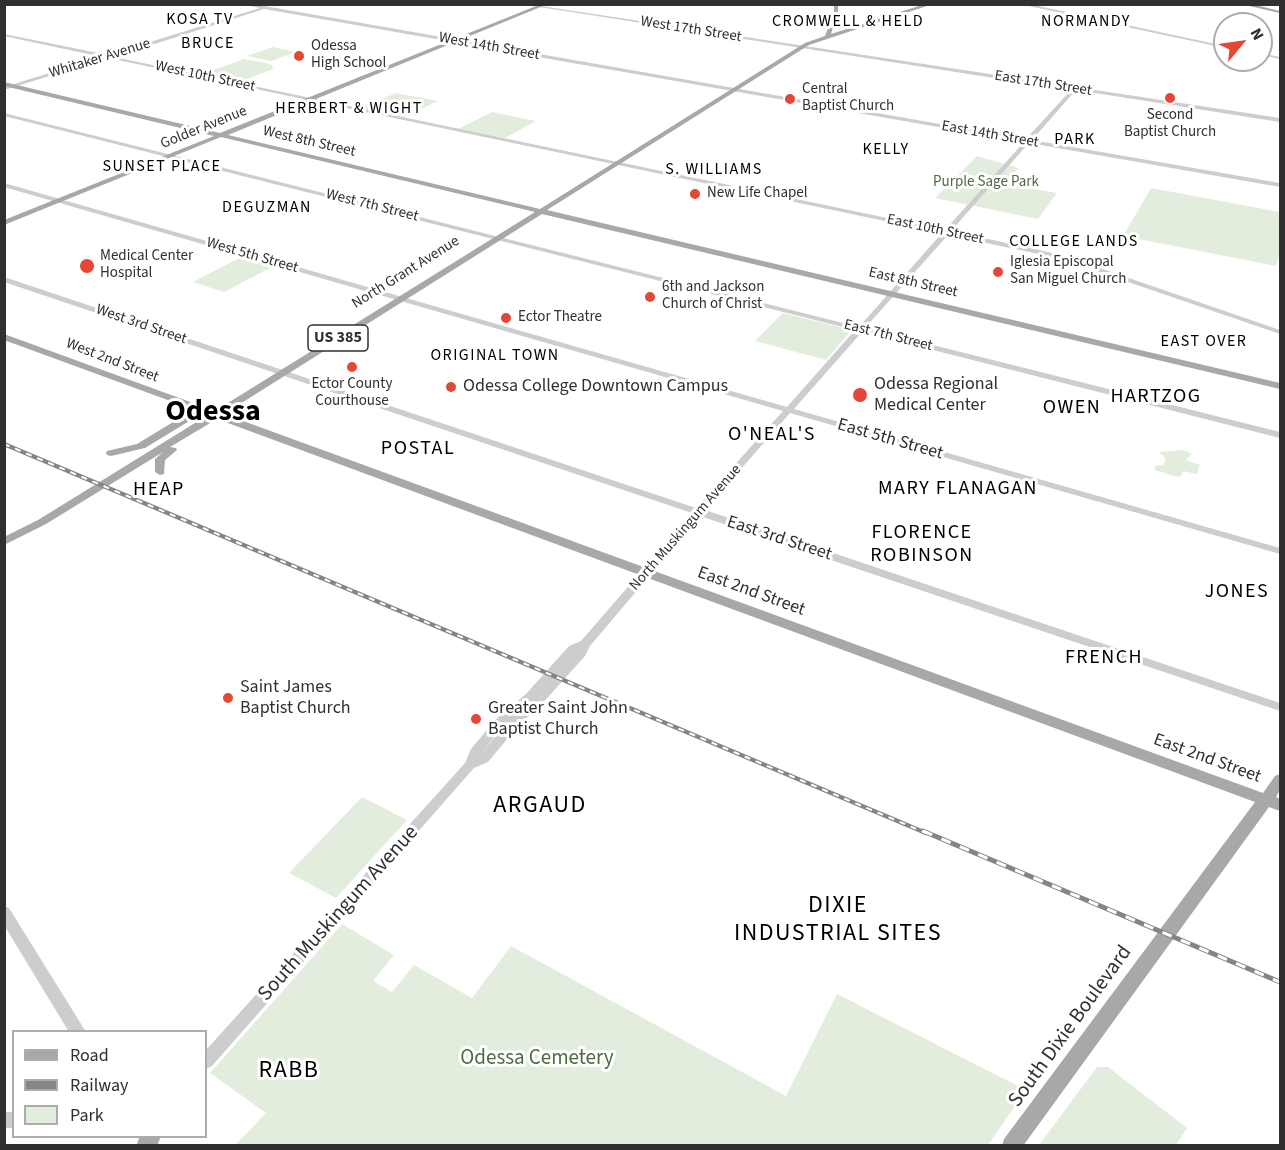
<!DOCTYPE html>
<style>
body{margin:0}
#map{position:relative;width:1285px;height:1150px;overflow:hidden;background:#fff;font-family:"Source Sans 3",sans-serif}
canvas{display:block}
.frame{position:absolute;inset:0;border:6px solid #303030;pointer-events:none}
.legend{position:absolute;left:12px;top:1030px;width:195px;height:108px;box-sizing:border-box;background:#fff;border:2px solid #acacac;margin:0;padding:8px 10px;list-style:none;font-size:18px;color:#303030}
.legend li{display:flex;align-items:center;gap:12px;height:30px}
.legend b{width:30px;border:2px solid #acacac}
.north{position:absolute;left:1213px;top:12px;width:60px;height:60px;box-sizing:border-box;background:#fff;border:2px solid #acacac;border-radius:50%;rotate:61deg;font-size:16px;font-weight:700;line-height:24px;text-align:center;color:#303030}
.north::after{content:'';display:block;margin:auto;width:21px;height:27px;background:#e34736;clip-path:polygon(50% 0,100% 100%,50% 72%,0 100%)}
</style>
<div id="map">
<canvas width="1285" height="1150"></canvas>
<div class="frame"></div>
<ul class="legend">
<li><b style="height:8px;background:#a8a8a8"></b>Road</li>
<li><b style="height:8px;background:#858585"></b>Railway</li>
<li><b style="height:16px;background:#e3edde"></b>Park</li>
</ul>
<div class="north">N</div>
</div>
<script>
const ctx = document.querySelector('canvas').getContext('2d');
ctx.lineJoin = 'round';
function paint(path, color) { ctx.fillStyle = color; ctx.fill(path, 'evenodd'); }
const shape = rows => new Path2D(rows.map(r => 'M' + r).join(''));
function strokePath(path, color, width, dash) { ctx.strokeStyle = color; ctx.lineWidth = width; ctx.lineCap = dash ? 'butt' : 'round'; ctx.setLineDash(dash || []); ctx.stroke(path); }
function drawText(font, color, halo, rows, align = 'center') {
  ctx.font = font + ' "Source Sans 3",sans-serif'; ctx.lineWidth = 6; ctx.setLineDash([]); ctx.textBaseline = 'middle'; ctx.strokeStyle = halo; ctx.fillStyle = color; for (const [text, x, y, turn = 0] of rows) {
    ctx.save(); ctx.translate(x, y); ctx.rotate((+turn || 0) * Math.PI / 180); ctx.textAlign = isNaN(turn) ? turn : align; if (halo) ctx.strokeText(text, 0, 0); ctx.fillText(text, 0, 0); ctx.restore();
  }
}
paint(shape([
 [273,47,296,52,271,61,247,56],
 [244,59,265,63,272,65,273,69,245,80,205,73],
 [396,93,438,101,404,117,361,108],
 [492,112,536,121,505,138,458,129],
 [977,156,1019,168,1011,177,1031,182,1027,188,1057,193,1038,219,935,198],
 [1151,188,1280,212,1280,252,1276,266,1123,236],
 [245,255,276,265,224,292,193,282],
 [783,313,852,330,826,360,755,341],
 [1184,450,1192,454,1186,460,1200,465,1197,474,1183,471,1181,476,1177,477,1155,470,1155,466,1163,465,1166,459,1159,452],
 [362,797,407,820,336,898,289,873],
 [342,924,394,955,373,981,392,992,414,965,472,998,511,946,786,1096,837,994,1026,1090,988,1145,235,1145,266,1113,210,1073],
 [1097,1067,1108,1067,1187,1128,1176,1145,1039,1145]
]), '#e3edde');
paint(shape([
 [241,4,253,4,1026,139,1071,90,539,7,541,6,1280,118,1280,122,1076,90,1032,140,1280,183,1280,187,1029,143,951,231,1062,255,1280,330,1280,334,1058,258,948,235,865,328,1280,432,1280,438,862,332,794,409,1280,548,1280,554,790,413,705,510,1280,703,1280,711,700,516,590,646,585,656,540,706,518,726,488,762,474,768,212,1066,206,1069,206,1050,438,793,465,763,471,749,496,719,526,694,569,646,581,641,692,513,4,282,4,277,696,508,783,411,4,187,4,183,787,407,855,330,4,116,4,113,859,327,942,233,108,58,4,90,4,87,102,57,4,36,4,34,108,55,260,8,241,4],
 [264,9,1024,142,945,230,114,57,264,9],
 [507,723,480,755,504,725,507,723],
 [1019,4,1029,4,1225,46,1225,48,1019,4],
 [1261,53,1280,57,1280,59,1261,55,1261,53],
 [4,906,9,908,86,1032,69,1032,4,925,4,906],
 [4,1112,14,1112,14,1128,4,1128,4,1112]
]), '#cdcdcd');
paint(shape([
 [541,4,548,4,228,135,540,209,805,43,825,36,834,13,834,4,838,4,838,13,831,34,925,4,933,4,809,45,547,210,1280,383,1280,389,542,214,224,414,1263,793,1275,776,1280,774,1280,790,1276,797,1280,799,1280,811,1269,807,1023,1146,1002,1146,1004,1139,1255,802,217,419,170,447,176,448,177,450,165,460,164,474,160,475,155,472,155,459,163,452,46,524,4,545,4,537,38,520,208,415,195,411,191,420,145,448,111,456,107,455,106,453,107,451,137,444,183,416,186,412,184,406,4,340,4,334,215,411,535,212,221,137,4,225,4,220,214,136,4,86,4,82,220,133,541,4],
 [1240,4,1251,4,1280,11,1280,13,1240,4],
 [140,1136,161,1136,157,1146,136,1146,140,1136]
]), '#a8a8a8');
const railFar1 = shape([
 [4,444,926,833]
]);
const rail = shape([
 [923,831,1280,982]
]);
strokePath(railFar1, '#858585', 4.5);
strokePath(rail, '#858585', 5);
strokePath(railFar1, '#fff', 2, [6]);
strokePath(rail, '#fff', 3, [10]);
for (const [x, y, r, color] of [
 [299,56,6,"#e34736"],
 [1170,98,6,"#e34736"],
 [790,99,6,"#e34736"],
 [695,194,6,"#e34736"],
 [87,266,8,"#e34736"],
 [998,272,6,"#e34736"],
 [650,297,6,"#e34736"],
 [506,318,6,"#e34736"],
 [352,367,6,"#e34736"],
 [451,387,6,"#e34736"],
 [860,395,8,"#e34736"],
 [228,698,6,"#e34736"],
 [476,719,6,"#e34736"]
]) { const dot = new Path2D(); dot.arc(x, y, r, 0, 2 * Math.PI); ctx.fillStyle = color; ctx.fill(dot); strokePath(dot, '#fff', 2); }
drawText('15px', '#303030', '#fff', [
 ["West 17th Street",691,30,9],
 ["West 14th Street",489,47,10],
 ["Whitaker Avenue",100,59,-17],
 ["West 10th Street",205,77,12],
 ["East 17th Street",1043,84,9],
 ["Golder Avenue",204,128,-22],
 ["East 14th Street",990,135,10],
 ["West 8th Street",309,142,13],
 ["West 7th Street",372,206,14],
 ["East 10th Street",935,230,12],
 ["West 5th Street",252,256,16],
 ["North Grant Avenue",406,273,-32],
 ["East 8th Street",913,283,13],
 ["West 3rd Street",141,325,19],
 ["East 7th Street",888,336,14],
 ["West 2nd Street",112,361,21],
 ["North Muskingum Avenue",686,528,-49]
]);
drawText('15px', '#303030', '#fff', [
 ["Odessa",311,47],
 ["High School",311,64],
 ["Central",802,90],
 ["Baptist Church",802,107],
 ["Second",1170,116,"center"],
 ["Baptist Church",1170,133,"center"],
 ["New Life Chapel",707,194],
 ["Medical Center",100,257],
 ["Hospital",100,274],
 ["Iglesia Episcopal",1010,263],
 ["San Miguel Church",1010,280],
 ["6th and Jackson",662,288],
 ["Church of Christ",662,305],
 ["Ector Theatre",518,318],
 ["Ector County",352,385,"center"],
 ["Courthouse",352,402,"center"]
], 'left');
drawText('15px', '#4b6c3d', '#fff', [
 ["Purple Sage Park",986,183]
]);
ctx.letterSpacing = '1.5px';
drawText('16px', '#000', '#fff', [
 ["KOSA TV",200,20],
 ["CROMWELL & HELD",848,22],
 ["NORMANDY",1086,22],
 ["BRUCE",208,44],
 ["HERBERT & WIGHT",349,109],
 ["PARK",1075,140],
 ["KELLY",886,150],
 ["SUNSET PLACE",162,167],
 ["S. WILLIAMS",714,170],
 ["DEGUZMAN",267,208],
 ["COLLEGE LANDS",1074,242],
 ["EAST OVER",1204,342],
 ["ORIGINAL TOWN",495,356]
]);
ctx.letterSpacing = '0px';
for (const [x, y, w] of [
 [338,338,60]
]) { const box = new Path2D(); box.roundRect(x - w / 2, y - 13, w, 26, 4.5); ctx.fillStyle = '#fff'; ctx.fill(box); strokePath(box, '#303030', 1.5); }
drawText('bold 16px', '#303030', null, [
 ["US 385",338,338]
]);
drawText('18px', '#303030', '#fff', [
 ["Odessa Regional",874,385],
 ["Medical Center",874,406],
 ["Odessa College Downtown Campus",463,387],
 ["Saint James",240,688],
 ["Baptist Church",240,709],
 ["Greater Saint John",488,709],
 ["Baptist Church",488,730]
], 'left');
drawText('18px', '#303030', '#fff', [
 ["East 5th Street",890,440,16],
 ["East 3rd Street",779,539,18],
 ["East 2nd Street",751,592,20],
 ["East 2nd Street",1207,759,20]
]);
ctx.letterSpacing = '1.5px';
drawText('20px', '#000', '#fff', [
 ["HARTZOG",1156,398],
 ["OWEN",1072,409],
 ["O'NEAL'S",772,436],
 ["POSTAL",418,450],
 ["MARY FLANAGAN",958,490],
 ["HEAP",159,491],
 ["FLORENCE",922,534],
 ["ROBINSON",922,557],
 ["JONES",1237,593],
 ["FRENCH",1104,659]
]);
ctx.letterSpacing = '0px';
drawText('21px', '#303030', '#fff', [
 ["South Muskingum Avenue",339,914,-48],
 ["South Dixie Boulevard",1071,1027,-54]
]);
drawText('21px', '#4b6c3d', '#fff', [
 ["Odessa Cemetery",537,1059]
]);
ctx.letterSpacing = '1.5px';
drawText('24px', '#000', '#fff', [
 ["ARGAUD",540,807],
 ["DIXIE",838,907],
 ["INDUSTRIAL SITES",838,935],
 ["RABB",289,1072]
]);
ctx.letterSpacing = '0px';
drawText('bold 30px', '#000', '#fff', [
 ["Odessa",213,413]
]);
</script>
